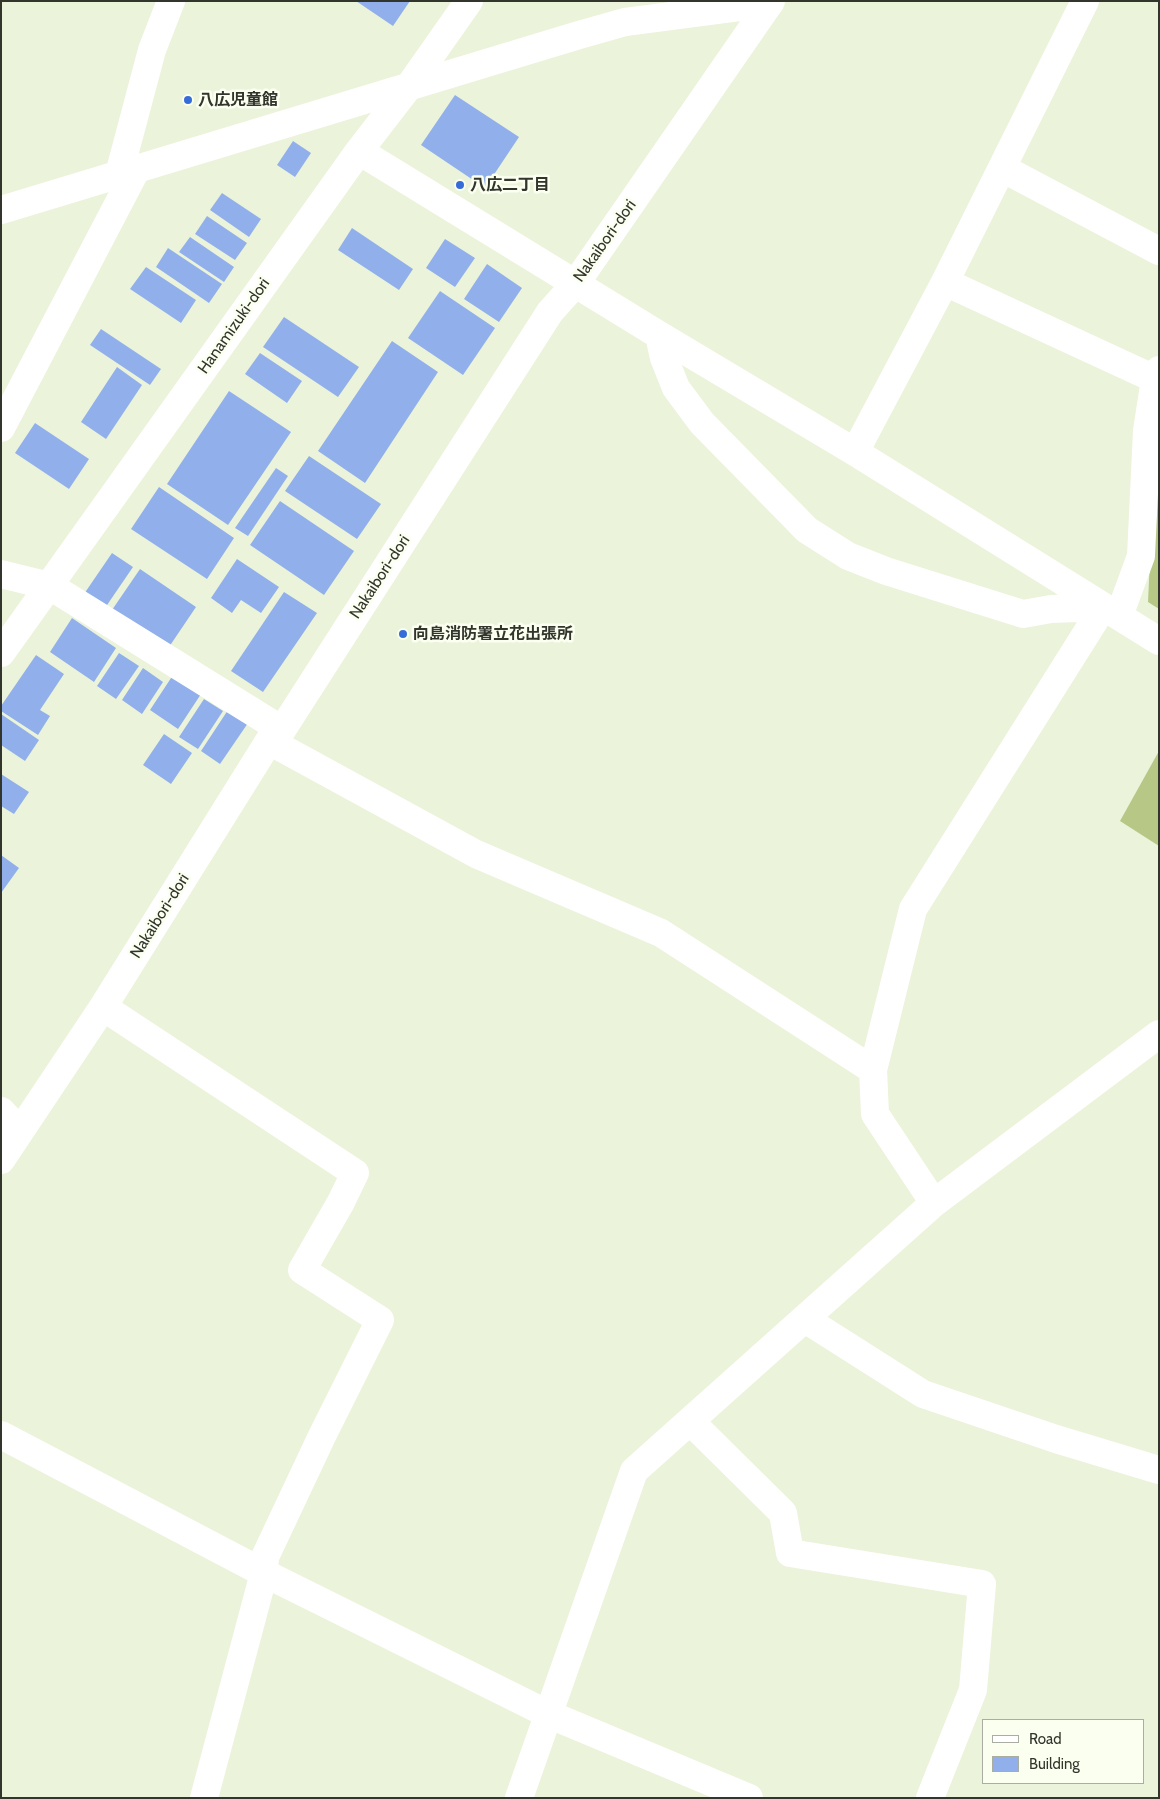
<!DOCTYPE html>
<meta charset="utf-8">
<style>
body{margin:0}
#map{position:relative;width:1160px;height:1799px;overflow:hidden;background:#ebf3da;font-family:Cabin,sans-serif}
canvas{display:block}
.frame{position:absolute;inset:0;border:2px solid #32352c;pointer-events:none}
.legend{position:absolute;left:982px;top:1719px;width:162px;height:65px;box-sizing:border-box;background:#fafff0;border:1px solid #aaaea2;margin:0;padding:6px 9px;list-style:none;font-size:15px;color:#32352c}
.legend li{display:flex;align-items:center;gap:10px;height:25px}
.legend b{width:25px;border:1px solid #aaaea2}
</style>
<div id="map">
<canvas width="1160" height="1799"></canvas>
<div class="frame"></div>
<ul class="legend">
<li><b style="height:6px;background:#fff"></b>Road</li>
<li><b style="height:14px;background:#91b0eb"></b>Building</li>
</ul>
</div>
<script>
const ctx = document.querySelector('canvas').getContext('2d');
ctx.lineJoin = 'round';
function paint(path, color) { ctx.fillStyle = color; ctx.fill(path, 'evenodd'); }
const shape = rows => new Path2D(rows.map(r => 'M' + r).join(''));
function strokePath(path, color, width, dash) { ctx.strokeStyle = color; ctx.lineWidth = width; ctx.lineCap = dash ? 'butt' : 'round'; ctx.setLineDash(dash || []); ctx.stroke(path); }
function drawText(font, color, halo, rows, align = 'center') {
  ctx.font = font + ' Cabin,"Noto Sans JP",sans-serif'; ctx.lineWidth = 5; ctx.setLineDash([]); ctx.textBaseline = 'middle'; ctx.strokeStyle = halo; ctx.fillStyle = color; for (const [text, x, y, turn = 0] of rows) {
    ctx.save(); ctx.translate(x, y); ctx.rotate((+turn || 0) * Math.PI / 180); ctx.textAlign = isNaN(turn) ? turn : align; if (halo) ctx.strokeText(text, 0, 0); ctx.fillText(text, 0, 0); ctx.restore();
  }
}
paint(shape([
 [1159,423,1159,609,1148,602,1156,432],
 [1159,751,1159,846,1120,821]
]), '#b6c786');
paint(shape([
 [356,1,410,1,393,26],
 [455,95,519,137,485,188,421,145],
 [293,141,311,153,295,177,277,165],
 [222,193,261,219,249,237,210,210],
 [207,216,247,243,235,260,195,234],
 [352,228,413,269,399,290,338,250],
 [190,237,234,267,224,282,179,252],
 [445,239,475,258,455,287,426,268],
 [168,248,222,284,209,303,156,267],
 [487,264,522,288,499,322,464,299],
 [146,267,196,300,181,323,130,289],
 [440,291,495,328,463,375,408,338],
 [284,317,359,367,338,397,263,347],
 [101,329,161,369,150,385,90,345],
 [392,341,438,372,365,483,318,451],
 [260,353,302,381,287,403,245,374],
 [117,367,142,385,106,439,81,422],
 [229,391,291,432,228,525,167,484],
 [35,423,89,459,69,489,15,453],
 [309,456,381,504,357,539,285,491],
 [276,468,288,476,248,536,235,528],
 [159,487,234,538,207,579,131,529],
 [280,501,354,551,324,595,250,545],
 [112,553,133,567,105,608,84,594],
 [237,559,279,587,261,613,241,600,232,613,211,598],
 [140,569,196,607,169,647,112,610],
 [284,592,317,613,263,692,231,671],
 [72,618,116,648,94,682,50,652],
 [119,653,139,666,116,699,97,686],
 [36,655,64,674,40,710,50,716,38,735,1,711,1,706],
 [143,668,163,682,142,714,122,700],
 [173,675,201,694,178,729,150,710],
 [204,699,223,711,198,749,179,737],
 [228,710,248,723,220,764,201,751],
 [1,714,39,740,25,761,1,745],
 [164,734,192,753,171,784,143,765],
 [1,774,29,792,14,814,1,806],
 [1,855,19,868,1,893]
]), '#91b0eb');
strokePath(shape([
 [359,151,659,335,855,452,1159,641],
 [1002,168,1159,251],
 [119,174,152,50,171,1],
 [1,210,579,35,625,22,770,3],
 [945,282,1155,379],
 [659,335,664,358,676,388,702,423,807,530,848,556,886,571,1023,614,1051,609,1103,607],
 [1,428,137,168],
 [855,452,945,282,1085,1],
 [1,574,50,586,282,730],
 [1119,616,1141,556,1147,431,1155,379,1159,370],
 [1,653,359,151,410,85,469,1],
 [269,741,476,854,661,933,873,1070,875,1114,934,1203],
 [103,1007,355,1173,341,1202,302,1270,380,1320,322,1436,265,1557,264,1573,204,1798],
 [873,1070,913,909,1103,607],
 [1,1111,20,1131],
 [1,1160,103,1007,269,741,282,730,550,312,576,283,771,1],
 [805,1319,923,1394,1056,1439,1159,1470],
 [690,1421,783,1513,790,1553,982,1584,973,1690,930,1798],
 [1,1435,264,1573,548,1714,749,1798],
 [519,1798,634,1471,934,1203,1159,1034]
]), '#fff', 28);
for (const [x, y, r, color] of [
 [188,100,5,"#366bda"],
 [460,185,5,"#366bda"],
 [403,634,5,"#366bda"]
]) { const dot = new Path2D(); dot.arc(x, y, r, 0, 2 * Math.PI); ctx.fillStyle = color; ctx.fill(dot); strokePath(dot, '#fafff0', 2); }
drawText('bold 16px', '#32352c', '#fafff0', [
 ["八広児童館",198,100],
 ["八広二丁目",470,185],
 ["向島消防署立花出張所",413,634]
], 'left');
drawText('16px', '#32352c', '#fafff0', [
 ["Nakaibori-dori",605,241,-55],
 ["Hanamizuki-dori",234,326,-55],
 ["Nakaibori-dori",380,577,-57],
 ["Nakaibori-dori",160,916,-58]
]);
</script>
